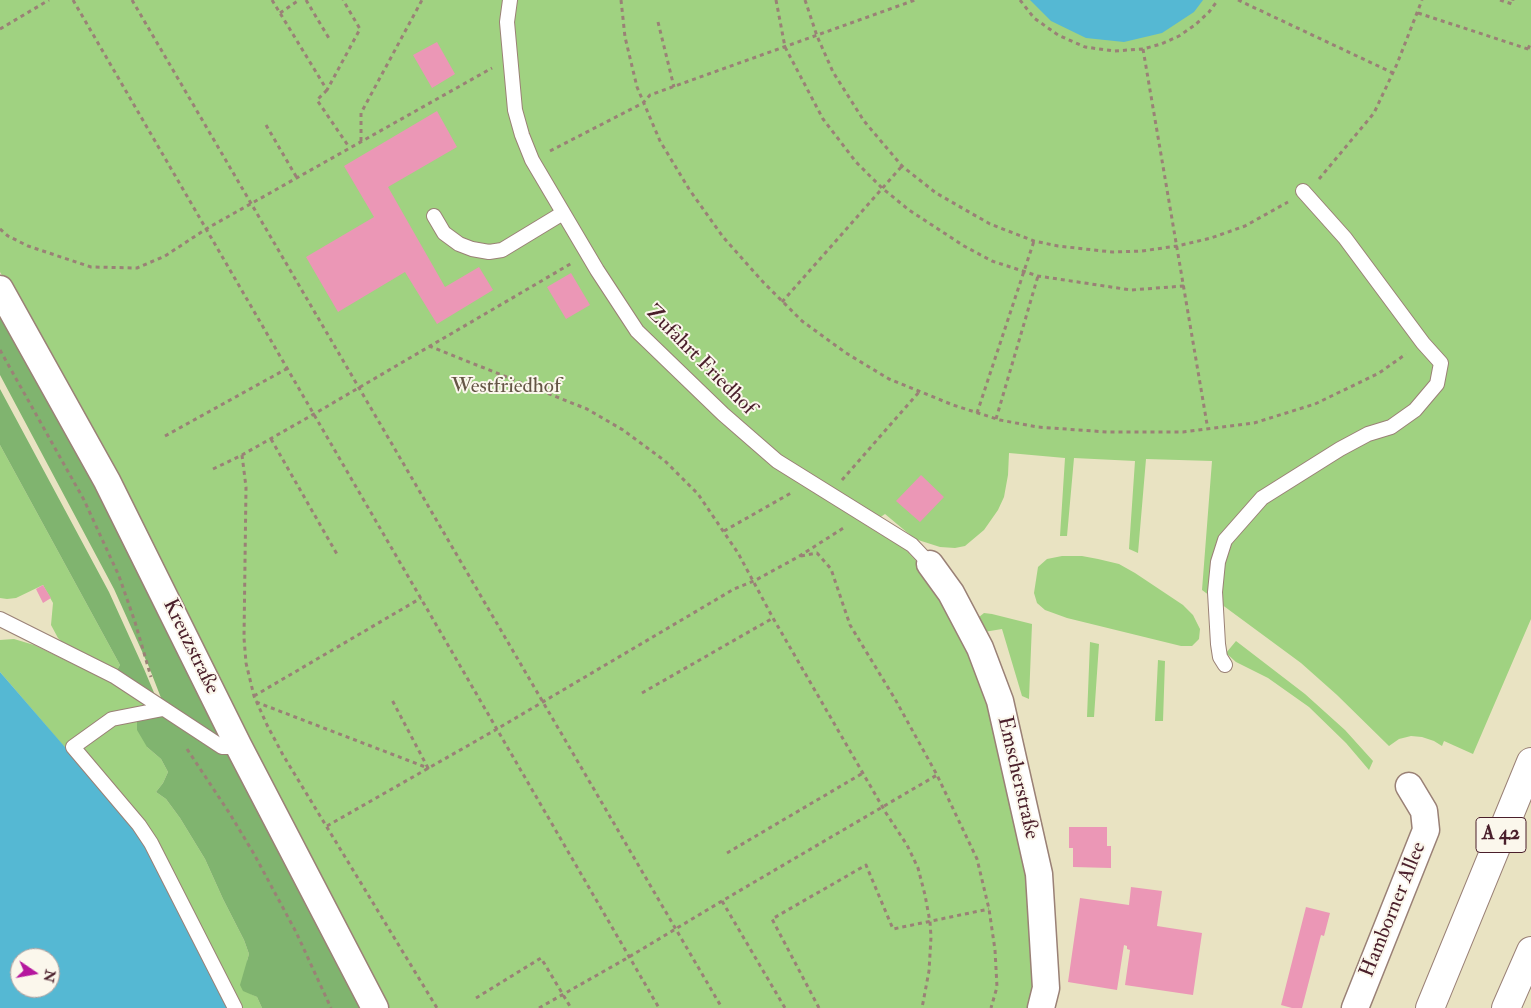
<!DOCTYPE html>
<meta charset="utf-8">
<style>
body{margin:0}
#map{position:relative;width:1531px;height:1008px;overflow:hidden;background:#e9e3c2;font-family:"IM FELL Double Pica",serif}
canvas{display:block}
.north{position:absolute;left:10px;top:948px;width:50px;height:50px;box-sizing:border-box;background:#fbf7ec;border:1px solid #b4a19f;border-radius:50%;rotate:102deg;font-size:14px;font-weight:700;line-height:20px;text-align:center;color:#4a1f2b}
.north::after{content:'';display:block;margin:auto;width:18px;height:22px;background:#b5179e;clip-path:polygon(50% 0,100% 100%,50% 72%,0 100%)}
</style>
<div id="map">
<canvas width="1531" height="1008"></canvas>
<div class="north">N</div>
</div>
<script>
const ctx = document.querySelector('canvas').getContext('2d');
ctx.lineJoin = 'round';
function paint(path, color) { ctx.fillStyle = color; ctx.fill(path, 'evenodd'); }
const shape = rows => new Path2D(rows.map(r => 'M' + r).join(''));
function strokePath(path, color, width, dash) { ctx.strokeStyle = color; ctx.lineWidth = width; ctx.lineCap = dash ? 'butt' : 'round'; ctx.setLineDash(dash || []); ctx.stroke(path); }
function drawText(font, color, halo, rows, align = 'center') {
  ctx.font = font + ' "IM FELL Double Pica",serif'; ctx.lineWidth = 4; ctx.setLineDash([]); ctx.textBaseline = 'middle'; ctx.strokeStyle = halo; ctx.fillStyle = color; for (const [text, x, y, turn = 0] of rows) {
    ctx.save(); ctx.translate(x, y); ctx.rotate((+turn || 0) * Math.PI / 180); ctx.textAlign = isNaN(turn) ? turn : align; if (halo) ctx.strokeText(text, 0, 0); ctx.fillText(text, 0, 0); ctx.restore();
  }
}
paint(shape([
 [0,0,1531,0,1531,619,1473,754,1444,741,1442,746,1434,741,1422,737,1411,736,1399,739,1389,746,1337,695,1301,663,1202,590,1212,461,1146,459,1138,553,1129,549,1135,461,1074,458,1067,536,1060,536,1065,458,1009,453,1008,475,1004,497,998,510,984,530,965,546,955,548,940,547,915,539,885,514,867,526,904,548,936,582,984,677,1033,875,1034,1008,388,1008,249,743,224,687,102,449,0,272],
 [0,445,120,665,117,670,62,642,58,638,51,625,53,603,43,585,16,598,7,599,0,598],
 [1062,556,1082,556,1098,559,1119,564,1135,573,1183,605,1193,615,1200,629,1199,639,1192,646,1181,646,1067,618,1045,610,1037,603,1034,593,1038,567,1047,559],
 [984,613,992,614,1032,624,1029,699,1022,696,1002,629,984,632,978,624,979,617],
 [14,639,34,645,115,684,146,703,147,747,161,759,168,772,163,783,156,792,166,799,180,818,205,859,223,899,244,940,249,954,247,961,251,994,257,997,262,1008,240,1008,85,771,0,672,0,640],
 [1236,641,1305,694,1345,730,1373,761,1369,770,1346,743,1309,707,1268,678,1236,662,1226,653],
 [1090,642,1099,644,1094,717,1087,717],
 [1158,660,1165,661,1163,721,1155,721]
]), '#a0d281');
paint(shape([
 [0,304,222,722,220,737,216,738,163,703,149,667,114,589,0,375],
 [0,389,109,592,144,669,155,695,154,696,117,670,120,665,0,445],
 [146,703,224,753,231,756,363,1008,262,1008,257,997,243,991,240,985,249,954,244,940,223,899,205,859,180,818,166,799,156,792,163,783,168,772,161,759,147,747,137,730,137,710]
]), '#80b46f');
paint(shape([
 [1030,0,1203,0,1194,12,1162,33,1124,42,1086,38,1051,21],
 [0,672,135,828,147,845,230,1008,0,1008],
 [20,958,50,958,50,988,20,988]
]), '#55b8d3');
paint(shape([
 [437,42,455,74,432,88,413,55],
 [437,111,457,147,388,187,445,287,479,267,493,290,437,324,405,272,338,312,306,257,374,217,344,166],
 [571,273,590,305,566,319,547,287],
 [921,475,944,497,920,522,896,501],
 [43,585,51,598,43,603,36,589],
 [1069,827,1107,827,1107,846,1111,846,1111,868,1073,867,1073,848,1069,848],
 [1131,887,1162,891,1157,926,1202,933,1193,995,1125,985,1130,950,1127,949,1127,946,1124,945,1117,990,1068,982,1080,898,1129,905],
 [1306,907,1330,913,1324,936,1321,935,1302,1008,1292,1008,1281,1005]
]), '#eb97b6');
const lane = shape([
 [510,0,507,22,515,110,522,135,532,160,597,270,637,331,723,414,777,461,912,545,930,564],
 [434,216,444,233,459,244,472,249,489,252,502,250,563,213],
 [0,619,114,676,222,747,231,747,238,745],
 [1225,665,1220,657,1218,644,1215,592,1218,562,1225,540,1262,498,1340,449,1368,434,1391,427,1415,410,1437,384,1441,363,1423,343,1345,238,1303,191],
 [163,709,112,719,73,747,139,825,151,843,235,1008]
]);
const street = shape([
 [0,289,107,481,238,745,375,1008],
 [930,564,951,593,980,648,1000,701,1039,874,1046,988,1041,1008],
 [1355,1008,1426,830,1424,811,1409,786]
]);
const highway = shape([
 [1430,1008,1531,762],
 [1506,1008,1531,951]
]);
strokePath(lane, '#9a8176', 16);
strokePath(street, '#9a8176', 29);
strokePath(highway, '#9a8176', 30);
strokePath(shape([
 [73,0,659,1008],
 [132,0,722,1008],
 [272,0,327,90,360,29,343,0],
 [306,0,330,40],
 [621,0,625,37,637,87,660,141,689,189,723,237,764,283,802,321,846,353,889,379,953,405,1000,420,1037,427,1107,432,1183,432,1254,423,1315,404,1379,373,1406,354],
 [776,0,785,47,823,119,856,162,882,188,909,210,964,246,992,261,1038,276,1131,290,1184,286],
 [805,0,817,36,833,72,864,121,902,166,936,193,990,224,1034,241,1058,246,1112,252,1142,251,1177,246,1211,238,1245,226,1288,202],
 [1020,0,1034,18,1058,35,1085,47,1114,51,1143,49,1161,44,1179,36,1195,25,1209,12,1218,0],
 [1238,0,1393,73],
 [1500,0,1512,4,1513,0],
 [280,13,299,0],
 [1418,13,1531,50],
 [658,22,674,87],
 [0,29,49,0],
 [1143,49,1208,430],
 [1528,49,1531,42],
 [327,90,317,100,349,147],
 [266,125,297,178],
 [361,141,361,113,422,0],
 [550,151,643,103,650,95,915,0],
 [1319,179,1374,113,1397,64,1422,0],
 [0,229,8,236,28,246,91,267,137,268,165,256,206,229,492,68],
 [782,302,902,166],
 [429,346,587,409,623,430,665,461,698,494,738,553,773,618,886,813,907,845,918,868,925,895,930,922,931,937,929,971,922,1008],
 [0,350,84,500,119,576,135,622,151,677],
 [977,413,1034,241],
 [996,419,1038,276],
 [165,436,288,368],
 [271,439,338,556],
 [242,455,246,487,244,638,246,663,254,696,267,725,283,755,437,1008],
 [213,469,242,455,314,414,572,263],
 [842,480,919,392],
 [724,531,791,493],
 [801,556,817,553,831,569,850,625,895,699,937,775,977,859,989,909,995,950,997,987,991,1008],
 [642,693,773,618],
 [254,696,421,598],
 [256,702,428,768,391,698],
 [187,749,230,814,254,854,296,932,331,1008],
 [327,826,497,729,734,589,754,581,798,557,845,527],
 [727,853,863,773],
 [722,901,785,1008],
 [476,998,541,958,571,1008],
 [539,1008,629,957,722,901,937,775],
 [819,1008,772,919,866,865,893,929,989,909]
]), '#9a8176', 3, [4, 4]);
strokePath(lane, '#fff', 14);
strokePath(street, '#fff', 26);
strokePath(highway, '#fff', 28);
for (const [x, y, w] of [
 [1501,835,50]
]) { const box = new Path2D(); box.roundRect(x - w / 2, y - 17.5, w, 35, 4); ctx.fillStyle = '#fbf7ec'; ctx.fill(box); strokePath(box, '#4a1f2b', 1); }
drawText('bold 20px', '#4a1f2b', null, [
 ["A 42",1501,835]
]);
drawText('21px', '#4a1f2b', '#fbf7ec', [
 ["Zufahrt Friedhof",700,361,45],
 ["Kreuzstraße",190,647,64],
 ["Emscherstraße",1017,778,77],
 ["Hamborner Allee",1394,910,-68]
]);
drawText('21px', '#645545', '#fbf7ec', [
 ["Westfriedhof",506,387]
]);
</script>
